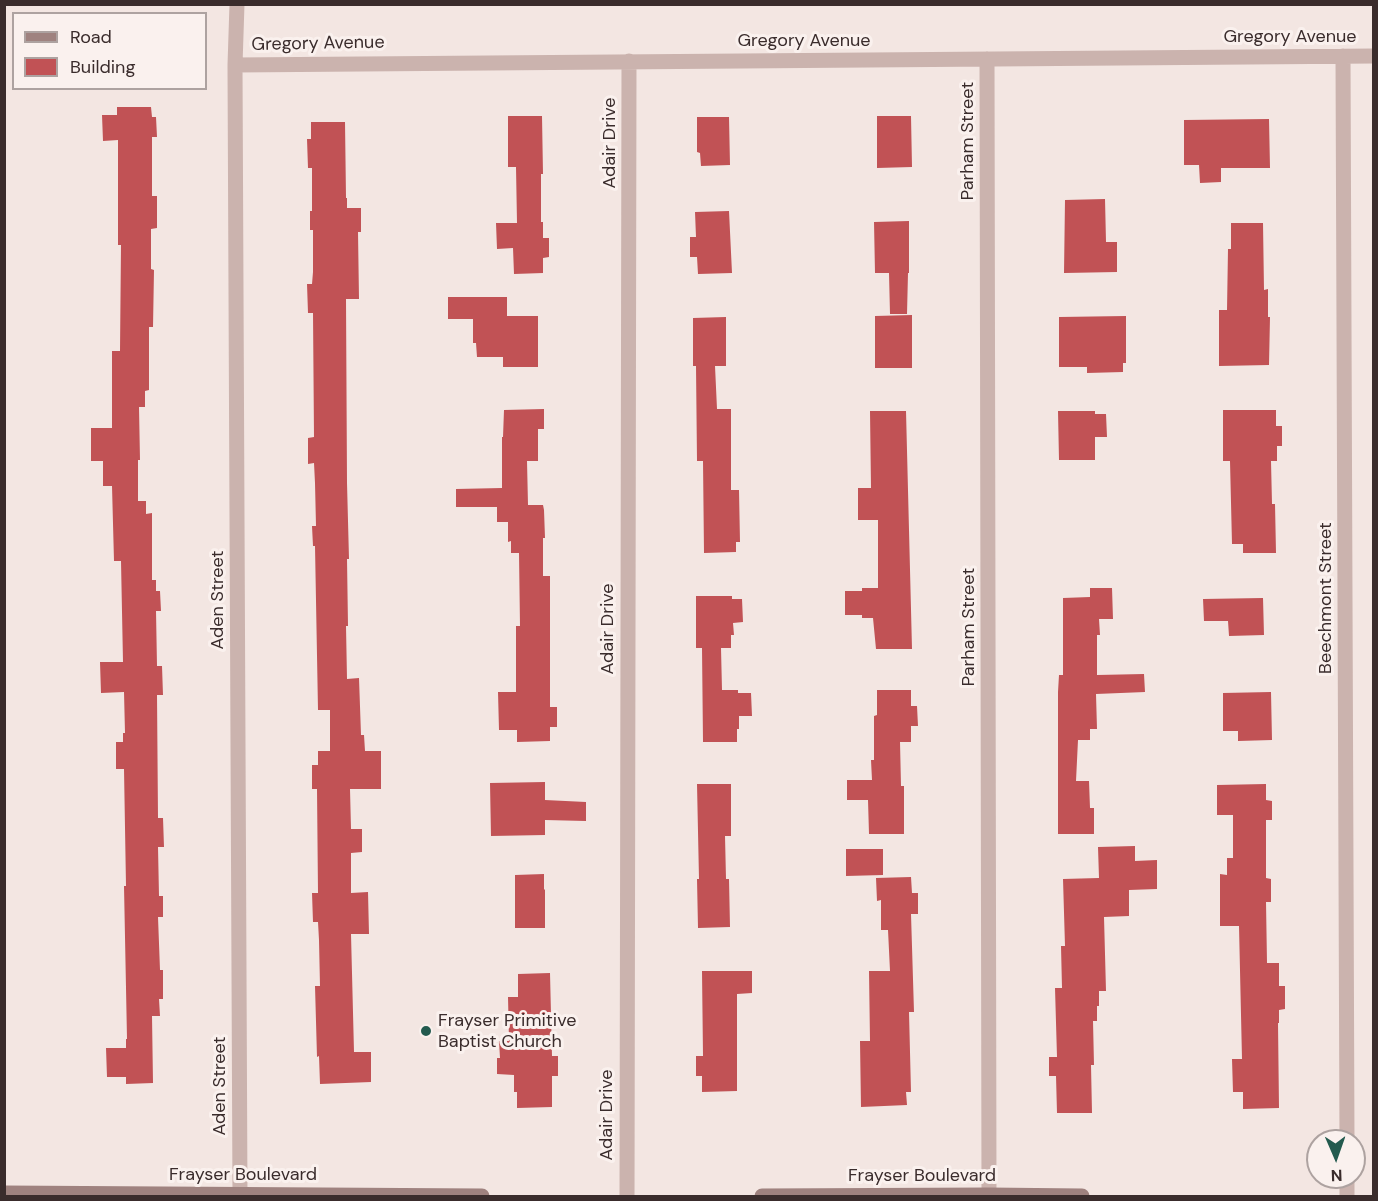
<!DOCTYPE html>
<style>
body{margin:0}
#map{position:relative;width:1378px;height:1201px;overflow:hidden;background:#f3e6e2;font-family:"DM Sans",sans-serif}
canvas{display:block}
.frame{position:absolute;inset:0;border:6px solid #3a2c2c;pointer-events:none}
.legend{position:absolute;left:12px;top:12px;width:195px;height:78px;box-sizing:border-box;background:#faf1ee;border:2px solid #ada2a0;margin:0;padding:8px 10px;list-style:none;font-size:18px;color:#3a2c2c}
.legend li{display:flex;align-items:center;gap:12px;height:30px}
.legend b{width:30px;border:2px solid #ada2a0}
.north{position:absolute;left:1306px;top:1129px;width:60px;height:60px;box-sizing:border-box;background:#faf1ee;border:2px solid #ada2a0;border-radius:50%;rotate:178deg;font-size:16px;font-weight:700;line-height:24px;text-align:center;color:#3a2c2c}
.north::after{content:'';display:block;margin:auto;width:21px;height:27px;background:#235a4e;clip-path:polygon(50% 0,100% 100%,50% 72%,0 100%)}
</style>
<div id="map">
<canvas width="1378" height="1201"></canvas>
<div class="frame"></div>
<ul class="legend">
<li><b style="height:8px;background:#9f827f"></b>Road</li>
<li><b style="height:16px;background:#c15255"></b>Building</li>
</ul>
<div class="north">N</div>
</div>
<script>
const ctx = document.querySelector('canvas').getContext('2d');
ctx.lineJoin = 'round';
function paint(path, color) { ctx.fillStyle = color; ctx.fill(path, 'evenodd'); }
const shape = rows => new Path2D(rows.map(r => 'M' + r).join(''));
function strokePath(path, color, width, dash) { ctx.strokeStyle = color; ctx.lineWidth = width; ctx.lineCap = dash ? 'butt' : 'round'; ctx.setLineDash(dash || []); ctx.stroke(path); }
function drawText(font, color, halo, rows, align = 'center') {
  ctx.font = font + ' "DM Sans",sans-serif'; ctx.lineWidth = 6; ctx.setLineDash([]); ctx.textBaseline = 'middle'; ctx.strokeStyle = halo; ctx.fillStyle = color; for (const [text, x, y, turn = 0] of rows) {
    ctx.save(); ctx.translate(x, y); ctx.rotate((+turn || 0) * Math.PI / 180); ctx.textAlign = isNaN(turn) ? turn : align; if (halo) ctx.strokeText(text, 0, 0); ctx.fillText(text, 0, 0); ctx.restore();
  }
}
paint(shape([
 [117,107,151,107,152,117,156,117,157,137,152,137,152,196,157,196,157,228,151,229,151,269,154,270,153,327,149,327,149,390,145,391,145,407,139,407,140,460,138,460,138,501,146,501,146,514,152,513,152,580,156,580,156,591,160,591,161,611,156,611,157,666,162,666,163,695,157,695,158,818,163,818,164,847,158,847,159,896,163,896,163,917,158,917,160,970,163,970,163,999,159,999,160,1016,152,1016,153,1083,126,1084,126,1077,107,1077,106,1048,126,1048,126,1039,127,1039,124,886,126,886,124,769,116,769,116,742,123,742,123,733,125,733,124,692,101,693,100,662,123,662,121,561,114,561,112,486,103,486,103,461,91,461,91,428,112,428,112,351,120,351,121,245,118,245,118,140,103,141,102,115,117,115],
 [508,116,542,116,543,174,541,174,541,222,543,222,543,238,549,238,549,257,543,258,543,273,514,274,513,248,497,249,496,223,517,223,516,167,508,167],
 [877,116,911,116,912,167,877,168],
 [697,117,729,117,730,165,701,166,700,153,697,152],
 [1269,119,1270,168,1221,168,1221,182,1200,183,1199,165,1184,165,1184,120],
 [311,122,345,122,346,198,347,198,347,208,361,208,361,232,358,232,359,299,346,299,347,483,349,559,347,559,348,626,346,626,347,679,359,678,361,735,364,735,365,751,381,751,381,789,350,789,351,829,362,829,362,852,351,853,351,893,368,892,369,934,351,934,354,1052,371,1052,371,1082,320,1084,319,1056,317,1057,315,986,320,986,319,940,318,922,313,922,312,893,318,893,317,789,312,789,312,765,318,765,318,751,330,751,330,710,318,710,315,546,313,546,312,526,316,526,315,483,314,463,308,464,308,438,314,437,313,313,308,313,307,284,312,284,313,272,313,230,310,230,310,211,312,211,312,168,308,168,307,139,311,139],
 [1105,199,1106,242,1117,242,1117,272,1064,273,1065,200],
 [729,211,732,273,698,274,697,257,690,257,690,237,696,237,695,212],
 [909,221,909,273,908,273,907,314,890,314,889,273,875,273,874,222],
 [1231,223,1263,223,1264,290,1268,289,1268,317,1270,317,1269,365,1219,366,1219,310,1227,310,1228,249,1231,249],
 [448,297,507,297,507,316,538,316,538,367,503,367,503,357,477,357,476,343,473,343,473,319,448,319],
 [912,315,912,368,875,368,875,316],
 [1126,316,1126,363,1123,363,1123,372,1087,373,1087,367,1059,367,1059,317],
 [726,317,726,366,715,366,717,409,731,409,731,490,739,490,740,542,736,542,736,552,704,553,703,461,697,461,696,366,693,366,693,318],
 [544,409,544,429,538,429,538,461,527,461,528,505,543,505,544,510,545,538,543,538,543,576,550,576,550,707,557,707,557,727,550,727,550,741,517,742,517,730,499,730,498,692,516,692,516,626,520,626,519,553,511,553,511,541,508,542,508,522,497,522,497,507,456,507,456,489,502,488,502,437,503,437,504,410],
 [1223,410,1276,410,1276,426,1282,426,1282,446,1277,446,1277,461,1271,461,1272,504,1275,504,1276,553,1243,553,1243,544,1232,544,1230,461,1223,461],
 [870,411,906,411,912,649,876,649,873,618,862,618,862,615,845,615,845,591,862,591,862,588,878,588,878,520,858,520,858,488,871,488],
 [1058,411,1095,411,1095,414,1106,414,1107,437,1095,437,1095,460,1059,460],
 [1090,588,1112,588,1113,619,1099,619,1100,635,1097,635,1097,675,1144,674,1145,692,1096,694,1097,729,1090,729,1090,740,1078,740,1076,781,1089,781,1090,808,1094,808,1094,834,1058,834,1058,692,1059,675,1063,675,1063,598,1090,597],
 [696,596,732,596,732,599,742,599,743,622,733,623,734,635,731,635,731,648,721,648,722,690,738,690,738,693,751,693,752,716,739,716,739,729,737,729,737,742,703,742,702,648,696,648],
 [1263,598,1264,635,1229,636,1228,621,1204,621,1203,599],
 [877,690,911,690,911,706,917,706,918,726,911,726,911,742,900,742,901,786,904,786,904,834,869,834,868,800,847,800,847,780,872,780,871,760,874,760,874,716,877,715],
 [1271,692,1272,740,1238,741,1238,731,1223,731,1223,693],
 [545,782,545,800,586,802,586,821,545,820,545,835,491,836,490,783],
 [697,784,731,784,731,836,725,836,726,879,729,879,730,927,698,928,697,879,699,879],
 [1266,784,1266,800,1272,801,1272,820,1266,820,1266,878,1271,879,1271,902,1266,902,1267,963,1279,963,1279,986,1285,986,1285,1009,1279,1010,1279,1023,1278,1023,1279,1108,1243,1109,1243,1092,1233,1092,1232,1059,1242,1059,1239,926,1220,926,1220,874,1227,875,1227,858,1233,858,1233,815,1217,815,1217,785],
 [1135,846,1135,861,1157,860,1157,889,1129,890,1129,916,1104,917,1106,991,1099,991,1099,1006,1097,1006,1097,1021,1093,1021,1094,1065,1091,1065,1092,1113,1057,1113,1056,1076,1049,1076,1049,1057,1057,1057,1055,988,1062,988,1061,946,1065,946,1063,879,1099,878,1098,847],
 [846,849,883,849,883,875,846,876],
 [544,874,544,890,545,889,545,928,515,928,515,875],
 [911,877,912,893,918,893,918,914,911,914,914,1012,909,1012,911,1092,906,1092,907,1105,861,1107,860,1041,870,1041,869,971,890,971,888,930,881,930,881,900,877,901,876,878],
 [702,971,752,971,752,993,737,994,737,1091,702,1092,702,1076,696,1076,696,1056,703,1056],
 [550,973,552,1056,558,1056,558,1076,552,1076,552,1107,517,1108,517,1092,514,1092,514,1075,497,1074,497,1058,500,1058,499,1041,509,1041,508,997,518,997,518,974]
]), '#c15255');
strokePath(shape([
 [237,4,235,65,240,1195],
 [1343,56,1347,1141],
 [987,59,989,1195],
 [235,65,1374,56],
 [1347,1177,1347,1196],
 [627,1196,629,61]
]), '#cbb3ae', 15);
strokePath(shape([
 [4,1193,482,1196],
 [762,1196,989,1195,1082,1196]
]), '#9f827f', 15);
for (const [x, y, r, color] of [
 [426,1031,6,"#235a4e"]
]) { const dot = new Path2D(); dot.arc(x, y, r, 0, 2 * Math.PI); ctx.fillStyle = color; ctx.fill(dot); strokePath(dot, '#faf1ee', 2); }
drawText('18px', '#3a2c2c', '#faf1ee', [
 ["Gregory Avenue",1290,37],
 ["Gregory Avenue",804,41],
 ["Gregory Avenue",318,44,-1],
 ["Parham Street",968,141,-90],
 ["Adair Drive",610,143,-90],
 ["Beechmont Street",1326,598,-90],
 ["Aden Street",218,600,-90],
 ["Parham Street",969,627,-90],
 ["Adair Drive",608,629,-90],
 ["Aden Street",220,1086,-90],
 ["Adair Drive",607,1115,-90],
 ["Frayser Boulevard",243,1175],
 ["Frayser Boulevard",922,1176]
]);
drawText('18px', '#3a2c2c', '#faf1ee', [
 ["Frayser Primitive",438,1021],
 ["Baptist Church",438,1042]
], 'left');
</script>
